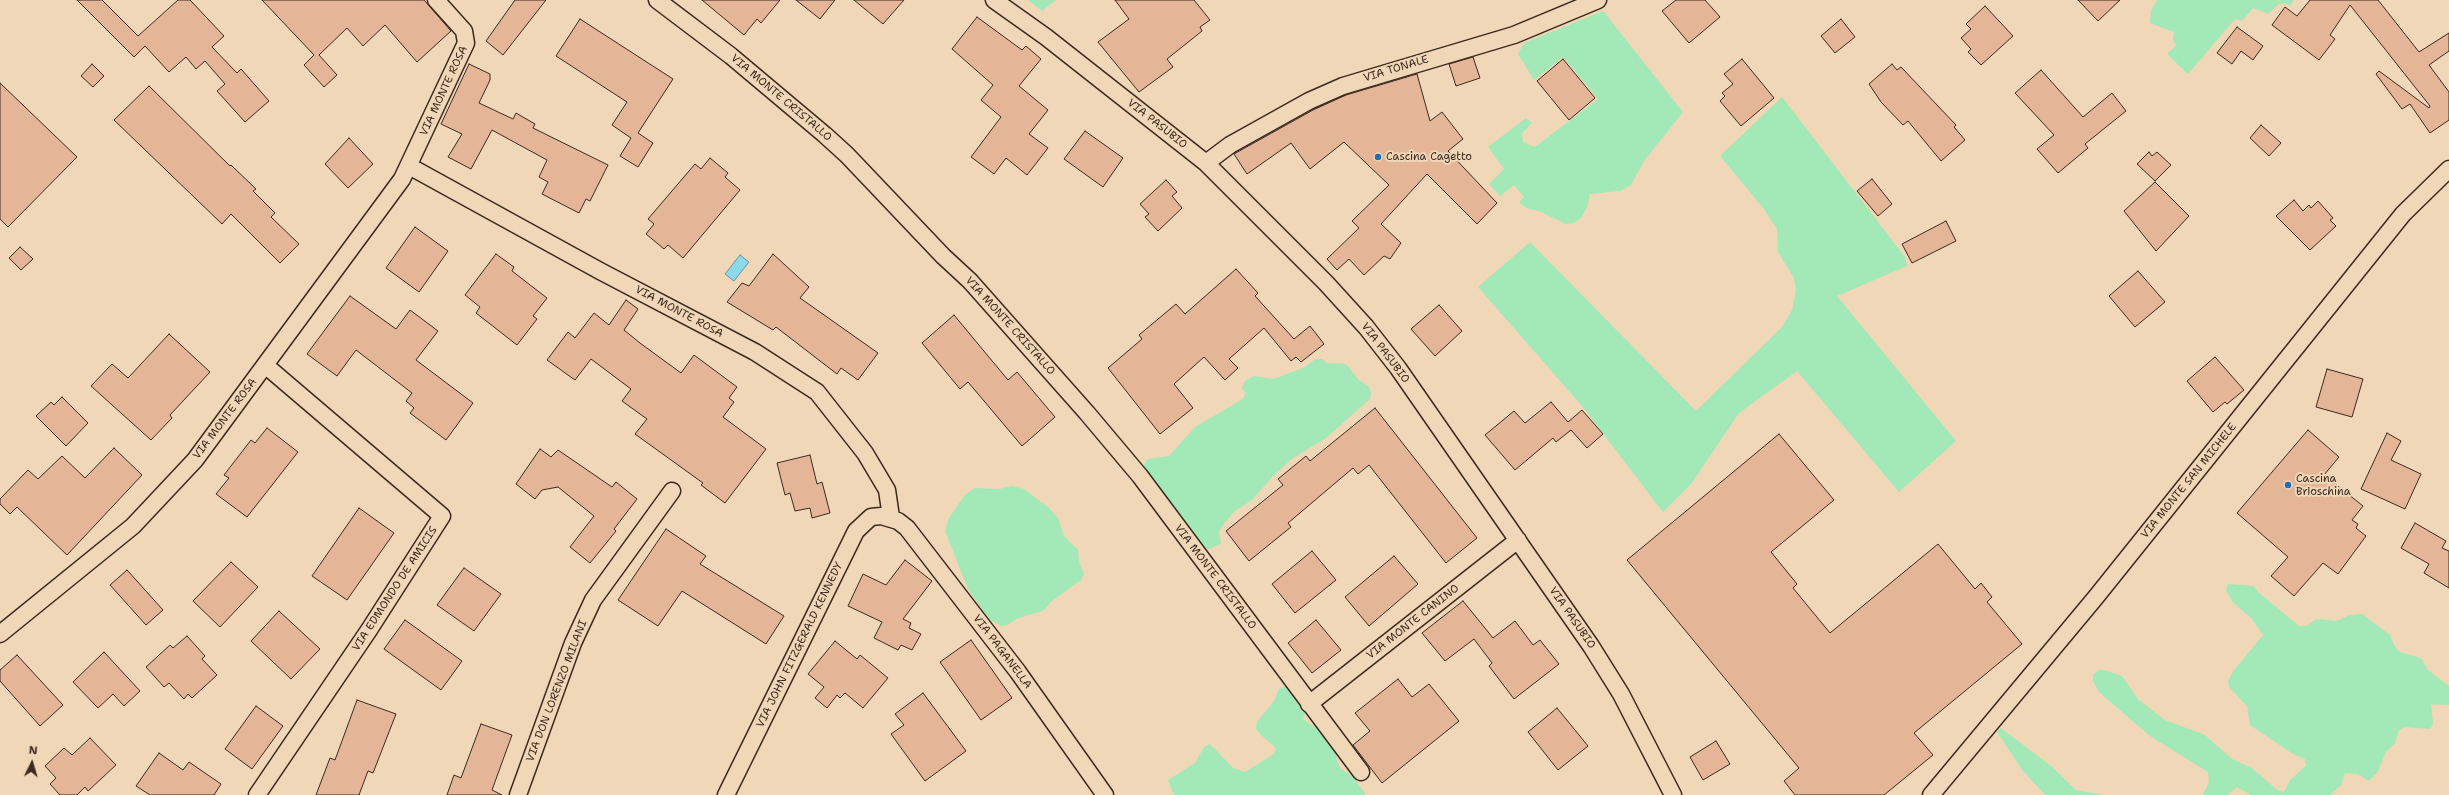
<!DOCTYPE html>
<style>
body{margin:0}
#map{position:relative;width:2449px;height:795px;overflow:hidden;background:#efd7b7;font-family:"Shantell Sans",sans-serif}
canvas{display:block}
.north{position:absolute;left:12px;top:743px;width:40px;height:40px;-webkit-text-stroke:3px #efd7b7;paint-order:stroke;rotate:5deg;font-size:11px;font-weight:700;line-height:16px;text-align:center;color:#3b2a1e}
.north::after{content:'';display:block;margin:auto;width:14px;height:18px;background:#3b2a1e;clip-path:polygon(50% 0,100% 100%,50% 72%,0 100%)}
</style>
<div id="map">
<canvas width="2449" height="795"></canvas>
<div class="north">N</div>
</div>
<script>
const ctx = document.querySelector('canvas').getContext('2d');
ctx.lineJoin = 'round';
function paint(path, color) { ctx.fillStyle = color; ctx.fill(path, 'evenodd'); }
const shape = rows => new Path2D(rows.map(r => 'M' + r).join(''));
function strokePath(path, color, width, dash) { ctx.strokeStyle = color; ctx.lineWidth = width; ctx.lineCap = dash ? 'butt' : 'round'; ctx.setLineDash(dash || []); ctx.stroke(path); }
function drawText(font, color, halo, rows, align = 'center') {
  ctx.font = font + ' "Shantell Sans",sans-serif'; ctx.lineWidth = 4; ctx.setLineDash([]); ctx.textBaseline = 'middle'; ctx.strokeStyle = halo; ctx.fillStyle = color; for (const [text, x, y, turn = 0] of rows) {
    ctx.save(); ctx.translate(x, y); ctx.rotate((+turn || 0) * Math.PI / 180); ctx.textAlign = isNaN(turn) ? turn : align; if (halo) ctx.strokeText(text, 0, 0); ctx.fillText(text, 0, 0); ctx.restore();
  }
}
paint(shape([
 [1028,0,1056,0,1042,11],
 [2157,0,2294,0,2290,6,2284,3,2279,4,2268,14,2253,8,2242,21,2235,19,2188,74,2167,54,2176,45,2173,40,2174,32,2150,23,2151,11],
 [1603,11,1683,112,1644,161,1631,185,1620,191,1590,194,1587,207,1581,218,1574,223,1566,224,1539,211,1526,208,1519,202,1524,197,1514,185,1500,196,1489,184,1504,169,1488,147,1526,118,1532,123,1522,133,1523,142,1535,147,1598,99,1563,57,1534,80,1518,54,1524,43],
 [1782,97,1905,257,1907,266,1837,296,1956,441,1899,492,1797,371,1739,413,1691,484,1663,512,1582,406,1478,287,1530,242,1696,411,1782,327,1792,310,1796,291,1794,278,1778,252,1777,229,1764,209,1720,156],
 [1315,359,1322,359,1327,363,1346,364,1358,379,1369,387,1371,393,1370,399,1326,438,1293,458,1273,476,1252,500,1235,511,1226,521,1219,531,1221,544,1204,551,1143,477,1144,464,1148,459,1169,456,1195,427,1243,399,1246,393,1242,389,1244,382,1254,376,1274,379,1305,367],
 [1012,486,1024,489,1049,508,1058,518,1064,536,1078,550,1079,562,1084,574,1081,580,1052,601,1043,611,1018,618,1007,625,1001,626,989,619,968,589,945,531,949,518,964,496,974,488,999,489],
 [2228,584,2254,586,2258,592,2299,626,2306,626,2317,619,2337,621,2349,615,2362,614,2390,635,2395,647,2400,652,2421,658,2428,670,2449,686,2449,705,2431,704,2433,724,2430,729,2404,727,2399,730,2395,743,2386,752,2378,771,2369,781,2358,774,2345,773,2341,785,2330,795,2251,795,2237,787,2227,795,2203,795,2209,782,2208,772,2150,736,2099,692,2093,681,2093,675,2098,670,2104,670,2122,676,2138,699,2165,720,2205,735,2232,759,2252,768,2277,790,2284,792,2290,780,2306,766,2305,759,2293,754,2250,725,2247,706,2229,687,2228,681,2234,670,2263,635,2252,619,2232,601,2226,590],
 [1292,684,1309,704,1303,719,1341,745,1336,757,1340,768,1353,777,1366,795,1174,795,1168,780,1195,763,1204,747,1210,744,1233,768,1245,772,1274,754,1276,748,1260,734,1256,729,1257,722,1274,701,1279,689],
 [2001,728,2051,766,2076,790,2104,795,2045,795,2023,771,1997,732]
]), '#a2e9b7');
const water = shape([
 [740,255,749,262,734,281,725,274,740,255]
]);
paint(water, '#8cd9eb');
strokePath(water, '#6c9399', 1);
const building = shape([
 [77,0,102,0,138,36,178,0,190,0,224,36,212,47,237,73,241,69,269,101,245,122,217,91,225,84,205,61,196,69,186,57,169,72,145,46,134,57,77,0],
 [262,0,424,0,451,31,417,62,385,25,363,46,347,28,319,55,337,75,324,87,304,65,314,55,262,0],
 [515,0,546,0,503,55,486,41,515,0],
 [702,0,780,0,761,23,757,19,744,35,702,0],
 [796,0,835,0,820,19,796,0],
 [854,0,904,0,883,24,854,0],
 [1115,0,1194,0,1210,20,1200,27,1202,31,1167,59,1173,67,1139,92,1098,42,1129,19,1115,0],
 [1676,0,1705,0,1720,17,1689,43,1662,11,1676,0],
 [2078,0,2120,0,2098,21,2078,0],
 [2310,0,2378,0,2419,52,2449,33,2449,51,2429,65,2449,92,2449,120,2430,133,2410,104,2402,109,2376,74,2379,71,2429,108,2430,106,2350,5,2330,35,2335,39,2319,60,2272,25,2285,7,2297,16,2310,0],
 [1985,6,2013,36,1981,65,1968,52,1971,49,1961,38,1971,29,1966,24,1985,6],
 [977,17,1022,50,1026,46,1041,59,1019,86,1048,110,1029,134,1048,148,1027,175,1006,158,994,174,971,157,1001,117,981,100,993,85,952,49,977,17],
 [580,19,673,79,638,133,653,143,638,167,620,156,631,138,612,125,627,102,556,56,580,19],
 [1841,19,1855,37,1835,53,1821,36,1841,19],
 [2237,27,2263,46,2253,60,2241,51,2232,64,2217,53,2237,27],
 [1473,57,1480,78,1456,86,1449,64,1473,57],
 [1563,59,1595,98,1569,120,1537,81,1563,59],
 [1742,59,1774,98,1741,126,1720,101,1725,96,1722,93,1733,84,1724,74,1742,59],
 [92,64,104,76,93,87,81,76,92,64],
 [469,64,490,74,490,80,479,103,513,119,516,113,535,124,533,128,608,165,590,201,586,199,579,213,542,194,548,182,539,177,547,160,492,130,471,169,448,157,462,134,441,124,469,64],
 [1892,64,1897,70,1901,67,1956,125,1954,127,1965,140,1941,161,1908,121,1903,125,1881,102,1869,84,1892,64],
 [2041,70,2083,117,2112,93,2126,111,2085,144,2088,148,2058,173,2037,149,2054,135,2015,93,2041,70],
 [1417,74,1430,121,1442,112,1463,139,1448,151,1497,203,1477,224,1427,174,1381,224,1401,243,1390,259,1384,256,1364,275,1349,259,1337,270,1327,259,1359,228,1352,221,1389,185,1344,142,1310,169,1291,143,1247,174,1234,154,1313,110,1346,95,1417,74],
 [0,83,77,157,8,227,0,219,0,83],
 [149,86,230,166,231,165,256,189,253,191,275,213,271,217,299,244,280,263,231,214,222,224,114,120,149,86],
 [2261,125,2281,143,2269,156,2250,138,2261,125],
 [1085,131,1123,158,1103,187,1064,159,1085,131],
 [349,138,373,164,348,188,325,164,349,138],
 [2149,152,2152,156,2157,152,2171,165,2155,181,2137,164,2149,152],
 [710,158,728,173,725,177,740,190,683,258,668,245,664,249,646,234,654,224,648,219,695,164,701,169,710,158],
 [1872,179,1892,204,1878,216,1857,191,1872,179],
 [1166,180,1177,192,1172,196,1182,208,1158,231,1145,217,1149,214,1140,204,1166,180],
 [2155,182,2189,216,2156,251,2124,211,2155,182],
 [2294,200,2303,211,2309,205,2311,208,2318,201,2333,218,2330,220,2336,226,2310,250,2276,216,2294,200],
 [1946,221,1956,241,1912,263,1902,244,1946,221],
 [415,227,448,251,419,292,386,268,415,227],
 [20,247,33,259,21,270,9,258,20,247],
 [496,254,514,267,512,271,547,298,533,316,537,319,517,345,476,313,480,307,465,295,496,254],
 [773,254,809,287,800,298,878,353,858,380,841,368,837,374,776,327,773,330,727,302,742,283,749,286,773,254],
 [1236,269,1258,293,1255,296,1294,339,1310,326,1324,344,1301,362,1296,357,1291,361,1264,328,1229,359,1238,368,1225,380,1204,357,1174,384,1193,408,1160,434,1108,368,1142,339,1139,335,1176,304,1185,314,1236,269],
 [2138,271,2165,302,2135,327,2109,296,2138,271],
 [350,296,396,329,410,310,438,331,416,360,473,403,446,440,410,413,414,408,406,401,412,393,356,350,337,376,307,354,350,296],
 [626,300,638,309,624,330,640,343,681,373,694,355,737,387,729,398,734,402,723,417,766,449,725,503,701,485,703,483,635,434,647,419,622,401,631,389,591,359,575,380,547,360,568,332,575,338,594,313,609,325,626,300],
 [1439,305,1462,331,1435,356,1411,329,1439,305],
 [954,315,1008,380,1017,372,1055,417,1022,446,968,382,960,389,922,343,954,315],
 [169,334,210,372,170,415,172,418,151,440,91,386,112,364,128,378,169,334],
 [2215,357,2244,390,2227,404,2225,402,2213,412,2187,381,2215,357],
 [2327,369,2363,379,2352,417,2316,407,2327,369],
 [62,397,88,423,66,446,36,416,51,402,54,405,62,397],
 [1551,402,1568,422,1582,410,1603,434,1587,448,1571,430,1556,442,1553,438,1515,470,1485,435,1514,411,1525,423,1551,402],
 [1375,408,1477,538,1446,563,1369,465,1358,474,1353,468,1288,523,1291,527,1249,561,1226,531,1283,485,1278,479,1306,456,1310,461,1375,408],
 [267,428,298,452,247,517,216,494,229,478,224,475,251,440,255,443,267,428],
 [2308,430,2339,457,2324,475,2363,506,2352,520,2358,524,2356,528,2366,536,2338,574,2323,563,2294,596,2271,576,2288,557,2237,513,2308,430],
 [2387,433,2401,441,2391,460,2421,474,2405,509,2361,489,2387,433],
 [1779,434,1834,500,1771,552,1797,584,1793,588,1830,633,1938,544,1975,589,1981,583,1992,597,1987,602,2022,644,1914,733,1933,755,1884,795,1795,795,1784,781,1799,768,1627,560,1779,434],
 [114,448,142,475,67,555,17,507,10,514,0,504,0,499,28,470,38,479,62,456,85,478,114,448],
 [540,449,551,457,558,450,612,487,616,482,637,499,614,529,616,531,590,563,570,547,594,516,558,487,542,490,535,499,516,484,540,449],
 [810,455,817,484,822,482,830,513,812,518,810,508,795,511,790,493,785,495,777,463,810,455],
 [359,508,394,533,347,600,312,576,359,508],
 [2415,523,2446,541,2442,548,2449,551,2449,588,2424,573,2429,564,2401,548,2415,523],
 [666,529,706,556,700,564,784,616,766,644,682,591,658,626,618,600,666,529],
 [1312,551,1336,580,1295,613,1272,584,1312,551],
 [1394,556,1418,584,1369,626,1345,597,1394,556],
 [905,560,932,581,903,619,911,623,909,628,921,634,912,650,901,645,898,650,874,638,882,622,848,606,863,574,886,585,905,560],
 [231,562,258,587,220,627,193,601,231,562],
 [464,568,501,594,474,631,437,605,464,568],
 [127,570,163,610,146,625,110,585,127,570],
 [1463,601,1493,638,1515,621,1533,645,1540,640,1559,664,1514,699,1489,666,1492,663,1474,639,1445,661,1422,633,1463,601],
 [279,611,320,649,291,679,251,641,279,611],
 [405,620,462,661,441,690,384,649,405,620],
 [1316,620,1341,650,1312,673,1288,643,1316,620],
 [187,636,205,656,202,659,217,675,192,698,188,694,184,699,169,683,164,687,146,667,170,645,173,648,187,636],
 [971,640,1012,698,981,720,940,662,971,640],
 [835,641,857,659,860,655,888,678,863,708,845,693,840,698,837,695,827,708,815,698,824,687,808,674,835,641],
 [104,652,140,691,124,706,113,694,98,708,73,682,104,652],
 [17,655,63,705,40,726,0,681,0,670,17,655],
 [1398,679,1412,697,1429,684,1459,721,1382,783,1353,745,1370,731,1355,713,1398,679],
 [923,693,966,751,925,781,891,734,904,725,895,714,923,693],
 [357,700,396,714,373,773,368,771,359,795,316,795,330,758,335,760,357,700],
 [256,706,283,726,252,769,225,749,256,706],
 [1557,708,1588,746,1558,770,1528,732,1557,708],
 [481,724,512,735,492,790,502,795,447,795,454,775,461,778,481,724],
 [90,738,116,765,88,791,85,787,77,795,60,795,50,784,56,778,45,766,64,748,72,755,90,738],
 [1716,741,1730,764,1703,780,1690,757,1716,741],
 [159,753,183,770,189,762,221,784,214,795,150,795,136,786,159,753]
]);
paint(building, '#e5b598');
strokePath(building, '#3b2a1e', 1);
const minor = shape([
 [657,0,731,56,825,135,847,155,943,256,970,281,1087,413,1140,476,1361,772],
 [994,0,1046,37,1206,163,1326,283,1366,327,1398,368,1591,646,1621,694,1673,795],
 [1206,163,1230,145,1309,101,1343,86,1514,35,1598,0],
 [409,166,600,271,755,352,817,392,865,453,887,490,891,517],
 [0,634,133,526,195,460,402,179,466,43,464,31,436,0],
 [1309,704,1518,540],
 [257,795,369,630,442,516,265,365],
 [518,795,573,643,593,600,672,491],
 [726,795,856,531,871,517,881,516,898,521,907,528,1018,672,1105,795],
 [1931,795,2096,597,2403,214,2449,169]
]);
strokePath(minor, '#3b2a1e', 19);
strokePath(minor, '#efd7b7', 16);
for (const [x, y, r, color] of [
 [1378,157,4,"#1f6fb2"],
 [2288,485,4,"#1f6fb2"]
]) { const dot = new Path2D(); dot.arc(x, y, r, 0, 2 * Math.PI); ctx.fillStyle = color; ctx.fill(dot); strokePath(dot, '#efd7b7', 1.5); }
drawText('11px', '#3b2a1e', '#efd7b7', [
 ["VIA TONALE",1396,69,-17],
 ["VIA MONTE ROSA",444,91,-65],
 ["VIA MONTE CRISTALLO",781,98,40],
 ["VIA PASUBIO",1157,124,38],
 ["VIA MONTE ROSA",679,312,28],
 ["VIA MONTE CRISTALLO",1010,326,48],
 ["VIA PASUBIO",1385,353,53],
 ["VIA MONTE ROSA",225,419,-53],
 ["VIA MONTE SAN MICHELE",2189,481,-51],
 ["VIA MONTE CRISTALLO",1215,577,53],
 ["VIA EDMONDO DE AMICIS",395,589,-57],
 ["VIA PASUBIO",1572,618,55],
 ["VIA MONTE CANINO",1413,622,-38],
 ["VIA JOHN FITZGERALD KENNEDY",800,645,-64],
 ["VIA PAGANELLA",1002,652,53],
 ["VIA DON LORENZO MILANI",557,691,-69]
]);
drawText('11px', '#3b2a1e', '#efd7b7', [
 ["Cascina Cagetto",1386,157],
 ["Cascina",2296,479],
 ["Brioschina",2296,492]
], 'left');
</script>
